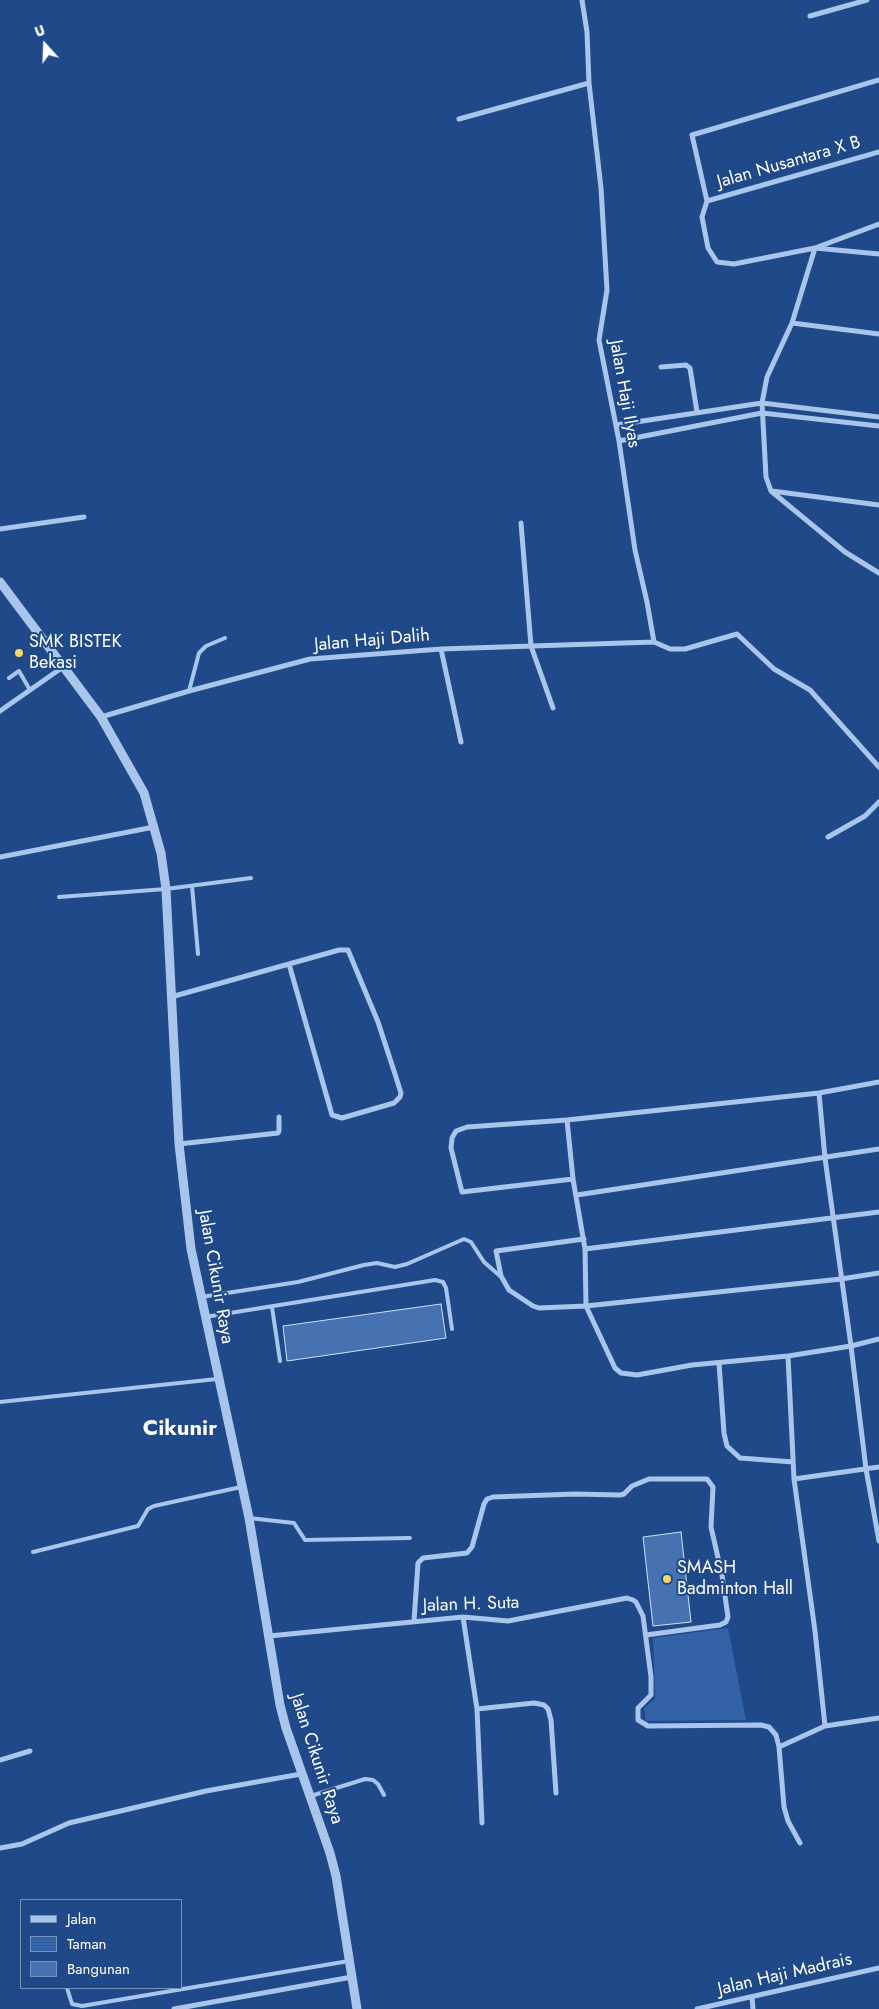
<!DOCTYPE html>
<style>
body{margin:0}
#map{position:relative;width:879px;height:2009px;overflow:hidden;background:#1f4989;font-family:Jost,sans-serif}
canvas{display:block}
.legend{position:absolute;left:20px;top:1899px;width:162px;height:90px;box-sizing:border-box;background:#1f4989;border:1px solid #7992b8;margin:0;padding:6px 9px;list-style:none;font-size:15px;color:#fff}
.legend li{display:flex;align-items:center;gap:10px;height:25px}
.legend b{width:25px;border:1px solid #7992b8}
.north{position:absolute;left:20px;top:20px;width:50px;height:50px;-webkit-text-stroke:4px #1f4989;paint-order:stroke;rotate:340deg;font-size:14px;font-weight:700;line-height:20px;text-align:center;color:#fff}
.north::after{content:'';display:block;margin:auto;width:18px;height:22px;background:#fff;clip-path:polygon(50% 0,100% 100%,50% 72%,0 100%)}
</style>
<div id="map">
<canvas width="879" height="2009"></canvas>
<ul class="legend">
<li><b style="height:6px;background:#aac5eb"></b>Jalan</li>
<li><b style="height:14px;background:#3362a6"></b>Taman</li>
<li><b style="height:14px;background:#4772b1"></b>Bangunan</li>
</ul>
<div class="north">U</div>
</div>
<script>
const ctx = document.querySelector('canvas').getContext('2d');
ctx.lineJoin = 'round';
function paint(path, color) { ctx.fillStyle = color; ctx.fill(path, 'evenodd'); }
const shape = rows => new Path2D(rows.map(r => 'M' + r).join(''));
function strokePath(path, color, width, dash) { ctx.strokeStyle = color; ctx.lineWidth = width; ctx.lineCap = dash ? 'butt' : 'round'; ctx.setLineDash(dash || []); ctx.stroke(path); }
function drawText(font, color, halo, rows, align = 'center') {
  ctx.font = font + ' Jost,sans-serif'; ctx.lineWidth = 4; ctx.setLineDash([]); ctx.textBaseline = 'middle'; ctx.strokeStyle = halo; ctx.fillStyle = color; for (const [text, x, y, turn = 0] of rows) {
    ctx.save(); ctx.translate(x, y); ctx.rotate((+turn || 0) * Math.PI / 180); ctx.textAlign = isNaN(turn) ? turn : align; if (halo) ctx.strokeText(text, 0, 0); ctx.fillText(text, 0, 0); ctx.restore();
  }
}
paint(shape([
 [728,1628,746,1720,646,1721,644,1708,655,1699,653,1638]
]), '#3362a6');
const building = shape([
 [441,1304,446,1338,287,1361,283,1326,441,1304],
 [681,1532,691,1622,653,1626,643,1537,681,1532]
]);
paint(building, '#4772b1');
strokePath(building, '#cfe0f8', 1);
strokePath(shape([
 [9,678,19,671,30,690],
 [189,691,199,653,206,646,225,638],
 [192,886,198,954],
 [59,897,166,889,251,878],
 [201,1297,298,1282,364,1265,377,1263,395,1267,407,1264,464,1239,471,1242,484,1262,500,1276],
 [272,1307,280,1361],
 [205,1317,435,1280,443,1282,446,1288,452,1329],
 [0,1402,217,1379],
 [249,1518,294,1523,305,1540,410,1538],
 [33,1552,138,1526,148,1509,154,1506,241,1487],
 [311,1796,365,1779,373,1780,378,1784,384,1795],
 [67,1988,72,2004,82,2006,349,1961]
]), '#aac5eb', 4);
strokePath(shape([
 [582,0,587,32,589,83,601,188,607,290,599,340,619,441,635,550,647,602,654,642],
 [810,16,867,0],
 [879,80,692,135,707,201,702,217,708,248,717,262,734,264,815,248,879,254],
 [459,119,589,83],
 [707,201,879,152],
 [879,224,815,248,792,323,767,377,762,403,766,477,771,491,845,552,879,573],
 [792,323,879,334],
 [661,367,686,365,690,368,697,412],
 [616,425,762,403,879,417],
 [619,441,762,413,879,426],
 [772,491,879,505],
 [521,523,531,646,553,708],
 [0,529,84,517],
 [441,649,461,742],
 [0,711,63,667],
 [101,717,189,691,310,659,441,649,654,642,670,649,685,649,737,634,774,669,810,690,879,767],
 [828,837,865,816,879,802],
 [0,857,154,827],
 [171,997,289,964,339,950,348,950,378,1022,395,1074,401,1093,400,1097,394,1103,342,1118,332,1115,289,964],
 [819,1093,825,1158,851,1346,866,1469,879,1541],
 [567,1120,573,1179,585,1249,586,1306,615,1368,621,1373,637,1375,692,1365,788,1356,851,1346,879,1339],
 [179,1144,278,1133,279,1131,279,1117],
 [573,1179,462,1192,451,1148,452,1138,456,1131,467,1127,567,1120,819,1093,879,1082],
 [577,1195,879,1149],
 [584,1239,496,1251,501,1276,509,1290,533,1306,539,1308,586,1306,841,1279,879,1273],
 [585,1249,879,1212],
 [788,1356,794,1479,815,1631,825,1726,879,1718],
 [719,1363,724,1433,727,1446,740,1458,793,1462],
 [794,1479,879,1467],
 [463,1617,477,1709,482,1823],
 [414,1621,418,1563,423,1558,467,1553,472,1547,484,1504,487,1499,493,1497,575,1494,620,1495,624,1494,632,1486,649,1479,707,1479,713,1487,711,1527,722,1575,728,1617,726,1622,720,1625,646,1635],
 [269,1636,463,1617,508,1621,627,1598,633,1600,636,1602,643,1616,651,1677,651,1695,638,1708,638,1720,648,1726,761,1725,769,1727,776,1735,779,1747,784,1807,788,1821,800,1843],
 [477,1709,534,1703,544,1705,548,1709,551,1720,556,1793],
 [779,1747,825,1726],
 [0,1760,30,1751],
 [0,1848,22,1844,69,1823,206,1791,301,1774],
 [752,1997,753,2009],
 [174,2009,352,1977],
 [697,2009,879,1968]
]), '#aac5eb', 5);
strokePath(shape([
 [0,582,101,717,144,793,161,853,166,889,179,1144,191,1249,249,1518,280,1705,286,1728,330,1853,336,1876,357,2009]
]), '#aac5eb', 9);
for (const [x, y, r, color] of [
 [19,653,5,"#f9d56a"],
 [667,1579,5,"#f9d56a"]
]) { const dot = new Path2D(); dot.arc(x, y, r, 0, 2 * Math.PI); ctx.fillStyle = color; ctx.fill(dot); strokePath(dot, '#1f4989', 2); }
drawText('18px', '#fff', '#1f4989', [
 ["Jalan Nusantara X B",789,163,-16],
 ["Jalan Haji Ilyas",624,394,80],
 ["Jalan Haji Dalih",372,641,-5],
 ["Jalan Cikunir Raya",215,1277,80],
 ["Jalan H. Suta",471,1605,-2],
 ["Jalan Cikunir Raya",316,1759,72],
 ["Jalan Haji Madrais",785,1975,-13]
]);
drawText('18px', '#fff', '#1f4989', [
 ["SMK BISTEK",29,643],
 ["Bekasi",29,664],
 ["SMASH",677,1569],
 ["Badminton Hall",677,1590]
], 'left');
drawText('bold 22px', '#fff', '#1f4989', [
 ["Cikunir",180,1430]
]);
</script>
